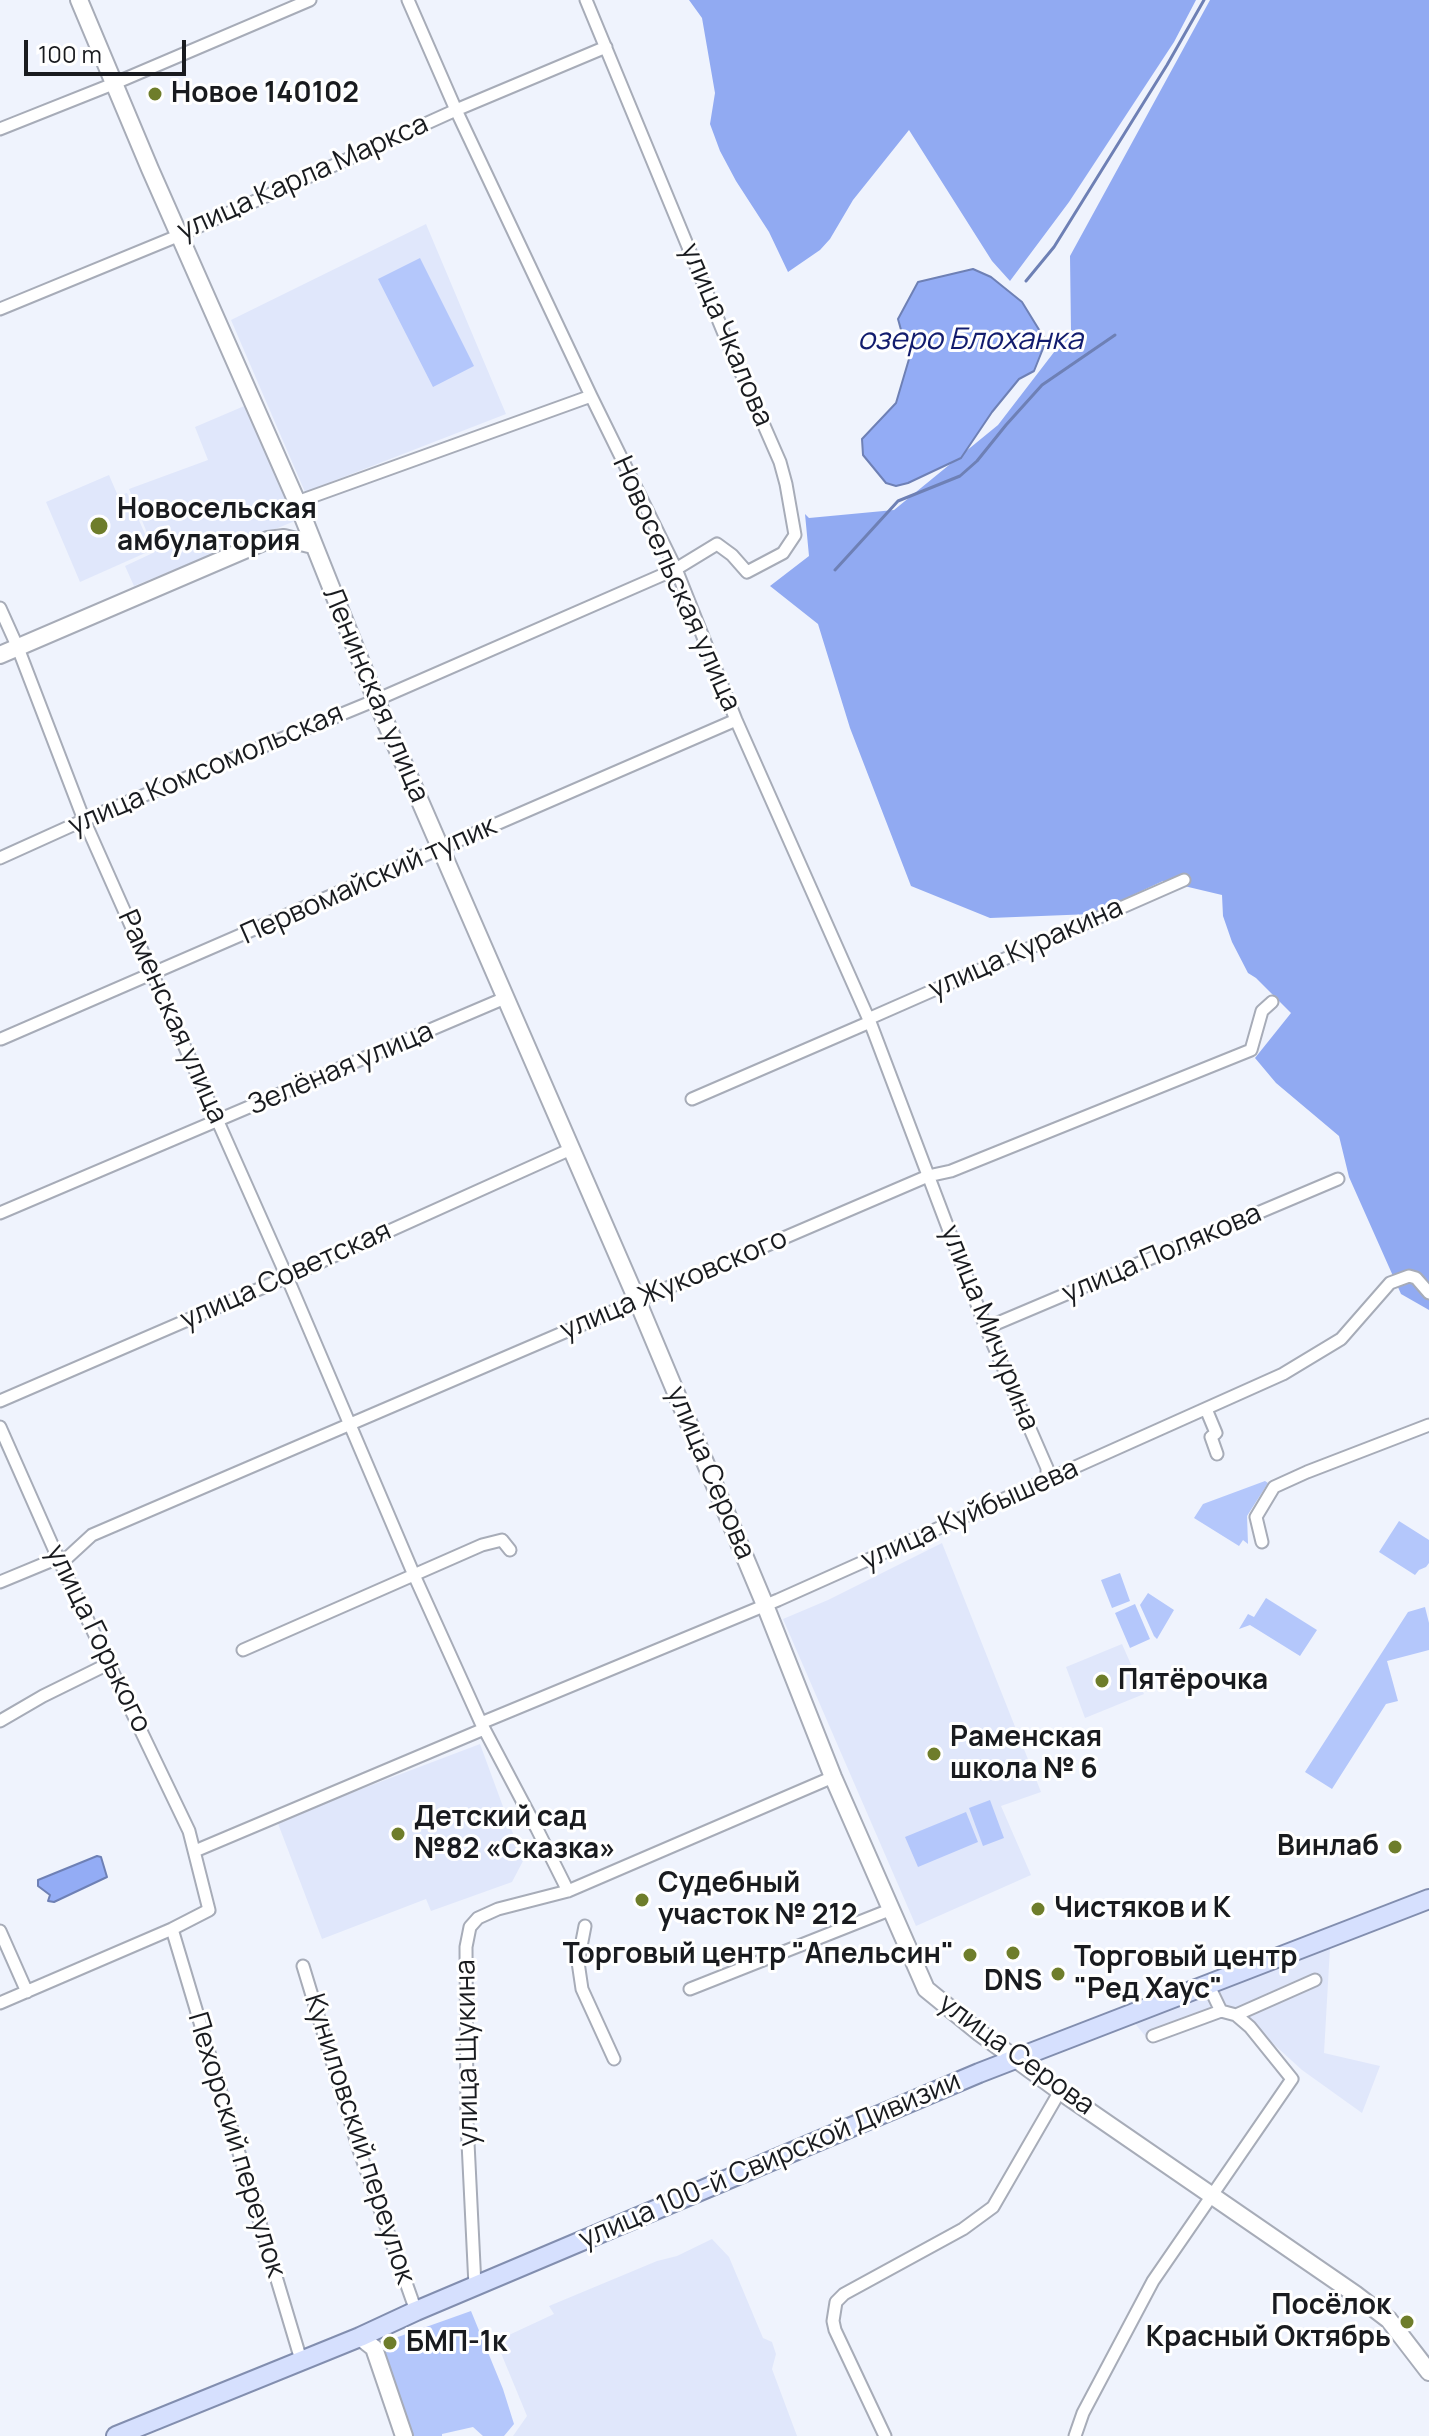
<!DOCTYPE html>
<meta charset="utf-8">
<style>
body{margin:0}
#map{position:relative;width:1429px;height:2436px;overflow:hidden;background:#eff3fd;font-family:Manrope,sans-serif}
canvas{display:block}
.scale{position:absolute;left:24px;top:40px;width:162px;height:36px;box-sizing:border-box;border:4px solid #191b1f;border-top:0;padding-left:10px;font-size:24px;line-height:28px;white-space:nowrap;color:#191b1f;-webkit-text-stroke:6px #fff;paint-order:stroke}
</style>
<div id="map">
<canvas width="1429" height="2436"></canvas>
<div class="scale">100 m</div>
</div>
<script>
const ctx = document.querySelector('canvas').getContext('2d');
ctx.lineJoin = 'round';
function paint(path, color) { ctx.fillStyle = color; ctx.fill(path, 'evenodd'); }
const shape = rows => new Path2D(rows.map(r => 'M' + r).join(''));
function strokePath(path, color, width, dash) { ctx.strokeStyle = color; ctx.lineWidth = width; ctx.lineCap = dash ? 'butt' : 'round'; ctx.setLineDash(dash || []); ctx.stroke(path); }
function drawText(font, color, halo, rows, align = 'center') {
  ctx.font = font + ' Manrope,sans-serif'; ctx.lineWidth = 6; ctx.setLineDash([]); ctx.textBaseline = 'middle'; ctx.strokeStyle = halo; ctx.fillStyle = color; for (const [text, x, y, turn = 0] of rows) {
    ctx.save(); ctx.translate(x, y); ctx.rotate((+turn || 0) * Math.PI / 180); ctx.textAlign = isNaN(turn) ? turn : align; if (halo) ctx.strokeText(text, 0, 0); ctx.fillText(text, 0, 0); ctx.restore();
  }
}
paint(shape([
 [426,224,506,414,305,492,231,320],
 [249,404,295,521,134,586,125,566,155,552,129,489,208,460,195,427],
 [109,475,118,496,127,493,152,550,80,582,46,502],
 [942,1543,1041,1792,1001,1806,1031,1875,916,1926,783,1619,828,1600],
 [1122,1644,1144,1694,1085,1718,1066,1667],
 [480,1744,523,1861,512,1882,431,1911,426,1899,322,1939,277,1821],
 [1330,1948,1324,2053,1380,2066,1362,2113,1302,2070,1236,2010,1226,2006,1146,2037,1133,2021],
 [712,2239,729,2257,763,2338,772,2342,776,2354,772,2369,797,2436,513,2436,527,2416,496,2341,554,2314,549,2306,657,2261,677,2256]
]), '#e0e7fb');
paint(shape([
 [420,258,474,366,433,387,378,279],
 [1265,1481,1268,1483,1247,1516,1248,1544,1243,1540,1239,1546,1194,1518,1203,1504],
 [1399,1521,1429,1540,1429,1563,1426,1567,1419,1570,1415,1575,1379,1552],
 [1120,1573,1130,1601,1112,1608,1101,1580],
 [1148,1593,1174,1610,1157,1639,1154,1636,1140,1605],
 [1266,1598,1317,1630,1300,1656,1250,1625,1239,1629,1248,1614,1254,1617],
 [1135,1604,1150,1639,1130,1648,1115,1613],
 [1425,1607,1429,1623,1429,1650,1387,1661,1398,1701,1386,1704,1332,1789,1305,1772,1408,1612],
 [990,1800,1004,1838,983,1846,969,1808],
 [966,1812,978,1842,918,1867,905,1837],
 [471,2311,503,2389,514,2424,504,2436,483,2436,473,2427,442,2434,442,2436,411,2436,381,2343]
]), '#b4c7fb');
paint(shape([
 [689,0,1196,0,1174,42,1069,202,1010,281,992,261,909,130,853,200,830,239,820,250,788,272,769,232,736,181,720,151,710,124,715,93,702,18],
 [1210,0,1429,0,1429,1310,1401,1294,1349,1177,1339,1136,1276,1083,1255,1058,1291,1013,1256,978,1248,973,1232,942,1223,916,1222,895,1163,881,1092,914,990,918,911,886,850,728,818,624,770,586,809,556,805,514,809,518,894,510,998,425,1071,330,1070,256]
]), '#91aaf2');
const water = shape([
 [973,269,991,277,1022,302,1046,341,1034,371,1019,379,992,412,961,458,908,483,896,486,886,483,863,455,862,439,896,403,909,359,898,319,918,282,973,269],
 [97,1856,101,1857,107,1877,54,1902,48,1901,50,1895,38,1886,38,1880,97,1856]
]);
paint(water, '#93acf5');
strokePath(water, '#6e80b5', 2);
strokePath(shape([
 [1026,281,1054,247,1167,65,1204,0],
 [835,570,898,501,960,476,977,461,1006,425,1042,385,1115,335]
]), '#6e80b5', 3);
const street = shape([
 [408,0,456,110,591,396,676,569,736,720,870,1022,986,1328,1047,1468,1047,1481],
 [0,129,113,84,310,0],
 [0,309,180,235,456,110,606,47],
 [297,502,591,396],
 [0,608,18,648,84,820,287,1277,414,1575,481,1723,537,1829,568,1891],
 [0,858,84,820,376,700,676,569,717,544,732,555,747,572,783,553,795,535,786,484,780,462,727,341,586,0],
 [868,1019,1184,880],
 [1,1039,736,720],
 [692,1099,870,1022],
 [0,1213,505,998],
 [986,1328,1338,1179],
 [0,1401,287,1277,571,1149],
 [1206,1409,1216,1433,1211,1437,1217,1454],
 [0,1427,58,1558,189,1831,209,1910,172,1929,0,2003],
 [1262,1542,1256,1517,1274,1487,1307,1472,1429,1425],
 [0,1582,58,1558,67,1558,92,1535,928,1176,951,1171,1251,1050,1262,1011,1272,1002],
 [243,1650,482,1545,502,1540,510,1550],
 [0,1721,43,1696,110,1663],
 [481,1723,778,1600,1283,1374,1341,1339,1390,1283,1409,1276,1416,1278,1429,1293],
 [195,1851,484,1729],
 [585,1926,578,1962,582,1989,614,2059],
 [172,1929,301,2360],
 [0,1931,27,1992],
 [303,1966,359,2150,416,2311],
 [1208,1984,1221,2011],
 [690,1989,892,1909],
 [1236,2015,1315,1980],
 [475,2286,467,2122,466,1947,470,1927,478,1918,498,1909,568,1891,833,1777],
 [885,2436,835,2330,833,2321,836,2302,844,2294,963,2229,993,2207,1060,2091],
 [1075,2436,1083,2413,1153,2281,1292,2079,1250,2027,1236,2015,1221,2011,1153,2036]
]);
const secondary = shape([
 [79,0,150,169,297,502,376,700,637,1300,765,1605,833,1777,926,1989,980,2033,1057,2089,1355,2294,1389,2320,1429,2372],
 [0,655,268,540,284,538,313,545],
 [360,2337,374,2348,404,2436]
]);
const primary = shape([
 [116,2436,360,2337,416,2311,979,2073,1429,1899]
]);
strokePath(street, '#a7acb8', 15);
strokePath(secondary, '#a7acb8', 20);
strokePath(primary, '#828eaf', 22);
strokePath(street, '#fff', 11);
strokePath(secondary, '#fff', 16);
strokePath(primary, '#d6e0fe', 18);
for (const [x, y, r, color] of [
 [155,94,8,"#6e7d2b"],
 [99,526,10,"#6e7d2b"],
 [1102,1681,8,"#6e7d2b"],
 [934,1754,8,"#6e7d2b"],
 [398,1834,8,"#6e7d2b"],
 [1395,1847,8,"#6e7d2b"],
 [642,1900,8,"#6e7d2b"],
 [1038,1909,8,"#6e7d2b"],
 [1013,1953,8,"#6e7d2b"],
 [970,1955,8,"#6e7d2b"],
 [1058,1974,8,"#6e7d2b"],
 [1407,2322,8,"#6e7d2b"],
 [390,2343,8,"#6e7d2b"]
]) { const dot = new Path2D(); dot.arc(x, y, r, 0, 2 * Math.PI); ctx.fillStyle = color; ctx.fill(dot); strokePath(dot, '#fff', 3); }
drawText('bold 28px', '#191b1f', '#fff', [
 ["Новое 140102",171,94],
 ["Новосельская",117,510],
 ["амбулатория",117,542],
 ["Пятёрочка",1118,1681],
 ["Раменская",950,1738],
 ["школа № 6",950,1770],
 ["Детский сад",414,1818],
 ["№82 «Сказка»",414,1850],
 ["Винлаб",1379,1847,"right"],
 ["Судебный",658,1884],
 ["участок № 212",658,1916],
 ["Чистяков и К",1054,1909],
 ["Торговый центр \"Апельсин\"",954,1955,"right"],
 ["Торговый центр",1074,1958],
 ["\"Ред Хаус\"",1074,1990],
 ["DNS",1013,1982,"center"],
 ["Посёлок",1391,2306,"right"],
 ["Красный Октябрь",1391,2338,"right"],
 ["БМП-1к",406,2343]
], 'left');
drawText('28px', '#191b1f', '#fff', [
 ["улица Карла Маркса",303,178,-24],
 ["улица Чкалова",726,335,67],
 ["Новосельская улица",676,584,66],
 ["Ленинская улица",375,695,67],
 ["улица Комсомольская",206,770,-23],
 ["Первомайский тупик",369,881,-24],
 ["улица Куракина",1026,949,-24],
 ["Раменская улица",172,1017,66],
 ["Зелёная улица",341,1069,-23],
 ["улица Полякова",1162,1254,-23],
 ["улица Советская",286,1276,-24],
 ["улица Жуковского",674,1285,-23],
 ["улица Мичурина",989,1328,68],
 ["улица Серова",710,1473,67],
 ["улица Куйбышева",970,1515,-24],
 ["улица Горького",98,1639,64],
 ["улица Щукина",468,2053,-91],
 ["улица Серова",1016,2055,36],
 ["Куниловский переулок",359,2139,72],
 ["Пехорский переулок",236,2145,73],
 ["улица 100-й Свирской Дивизии",770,2161,-23]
]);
drawText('italic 30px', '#121c6e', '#fff', [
 ["озеро Блоханка",970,341]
]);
</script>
